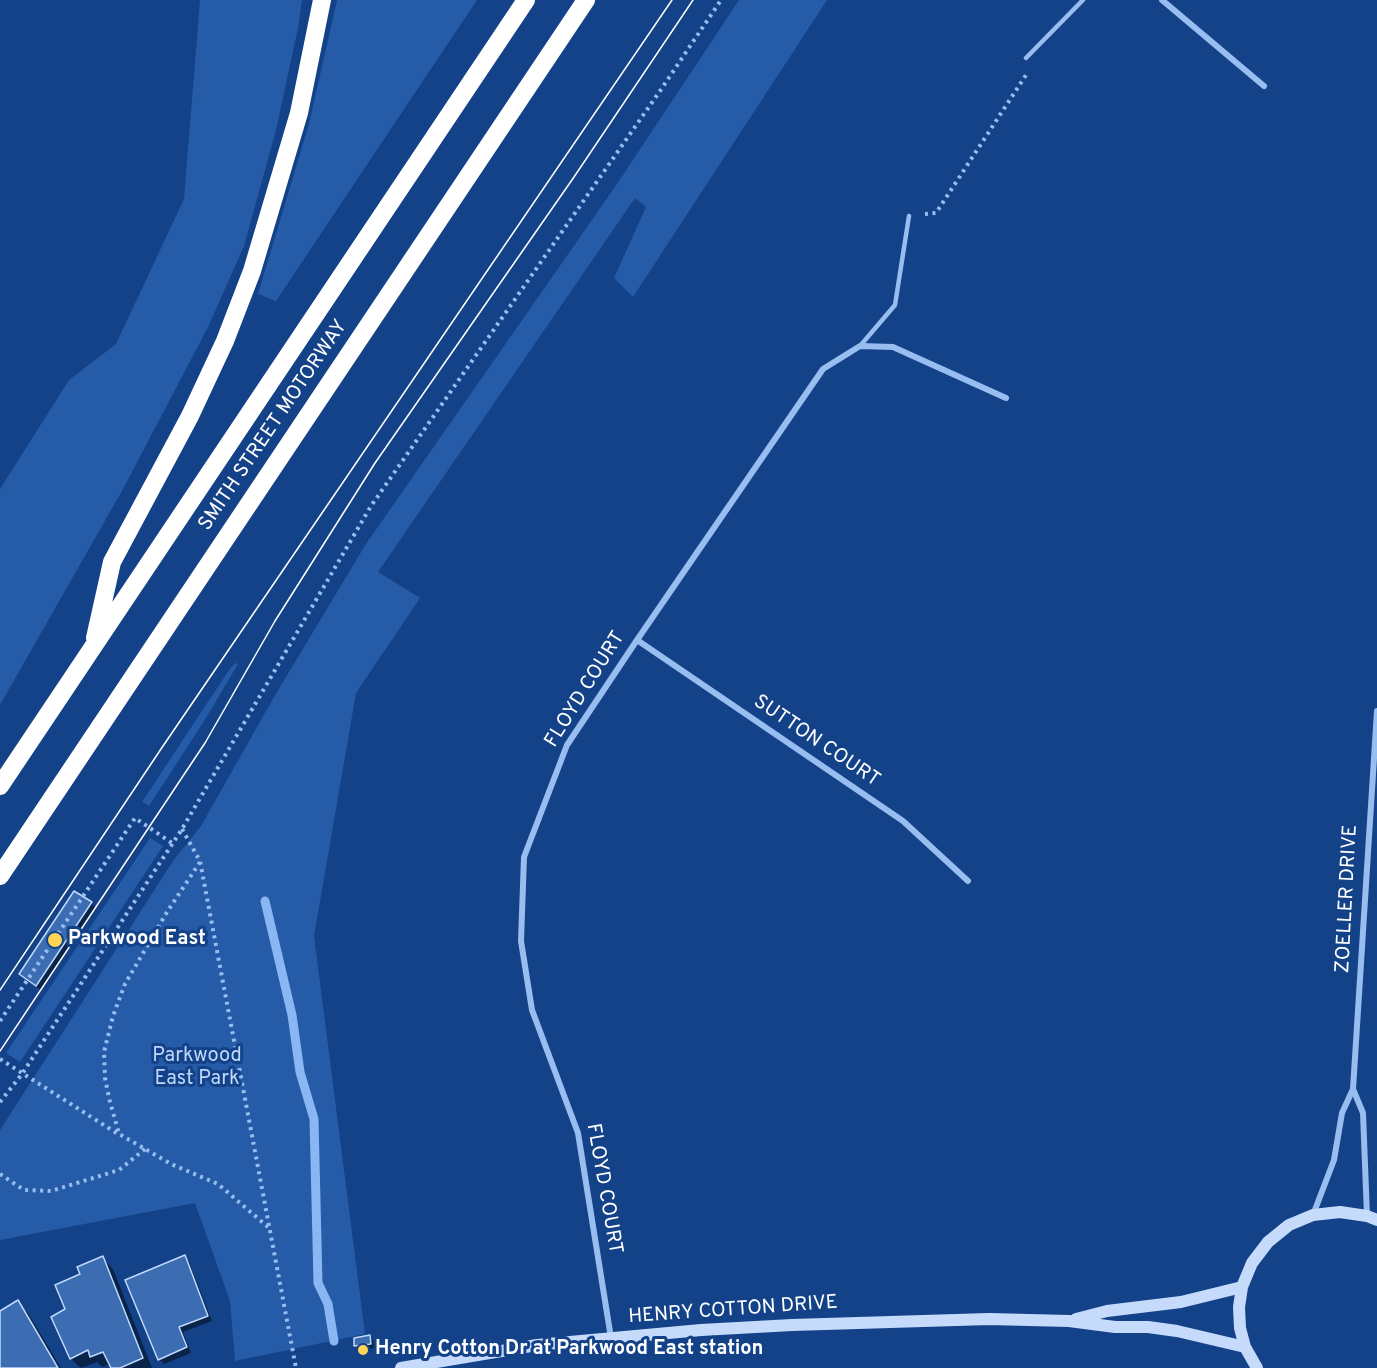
<!DOCTYPE html>
<style>
body{margin:0}
canvas{display:block;background:#134288}
</style>
<canvas width="1377" height="1368"></canvas>
<script>
const ctx = document.querySelector('canvas').getContext('2d');
ctx.lineJoin = 'round';
function paint(path, color) { ctx.fillStyle = color; ctx.fill(path, 'evenodd'); }
const shape = rows => new Path2D(rows.map(r => 'M' + r).join(''));
function strokePath(path, color, width, dash) { ctx.strokeStyle = color; ctx.lineWidth = width; ctx.lineCap = dash ? 'butt' : 'round'; ctx.setLineDash(dash || []); ctx.stroke(path); }
function drawText(font, color, halo, rows, align = 'center') {
  ctx.font = font + ' Overpass,sans-serif'; ctx.lineWidth = 6; ctx.setLineDash([]); ctx.textBaseline = 'middle'; ctx.strokeStyle = halo; ctx.fillStyle = color; for (const [text, x, y, turn = 0] of rows) {
    ctx.save(); ctx.translate(x, y); ctx.rotate((+turn || 0) * Math.PI / 180); ctx.textAlign = isNaN(turn) ? turn : align; if (halo) ctx.strokeText(text, 0, 0); ctx.fillText(text, 0, 0); ctx.restore();
  }
}
paint(shape([
 [200,0,302,0,298,28,276,130,244,246,208,327,123,489,0,705,0,489,69,380,116,344,184,199],
 [337,0,477,0,276,301,258,294,309,124],
 [739,0,827,0,633,297,614,278,646,207,635,198,378,572,420,598,356,693,314,936,365,1334,235,1361,230,1301,195,1203,0,1240,0,1130,173,861,201,826,274,697,366,544,617,184],
 [236,663,238,664,206,718,149,806,142,802,231,667],
 [150,838,163,846,20,1062,6,1053]
]), '#255ba7');
paint(shape([
 [91,903,96,908,41,990,26,979,21,974],
 [184,1257,189,1262,212,1321,183,1332,191,1353,164,1364,159,1359],
 [102,1258,113,1269,152,1368,113,1368,111,1364,102,1367,97,1362,81,1368,71,1359,53,1317,67,1310,82,1275],
 [17,1302,28,1313,61,1368,0,1368,0,1313],
 [370,1337,375,1342,376,1348,361,1350,356,1346]
]), '#0007');
strokePath(shape([
 [265,901,292,1015,300,1072,314,1119,318,1283,328,1304,334,1341]
]), '#8ab7f3', 9);
const building = shape([
 [74,891,92,902,36,986,19,974,74,891],
 [185,1255,208,1316,179,1327,187,1347,158,1360,125,1280,185,1255],
 [103,1256,143,1358,120,1368,111,1368,103,1352,90,1357,88,1350,70,1359,51,1317,65,1309,55,1285,80,1274,77,1267,103,1256],
 [18,1300,58,1368,0,1368,0,1311,18,1300],
 [370,1335,371,1344,354,1346,354,1338,370,1335]
]);
paint(building, '#3c6cb2');
strokePath(building, '#bfd8fc', 1.5);
strokePath(shape([
 [925,214,936,213,1026,75],
 [182,829,200,861,296,1368],
 [200,862,167,912,125,984,113,1016,104,1052,105,1078,109,1098,119,1134,171,1164,218,1184,268,1227],
 [0,1021,135,818,172,843],
 [0,1059,118,1134],
 [0,1102,22,1074,182,829,371,506,660,91,721,0],
 [0,1174,24,1190,51,1191,119,1170,145,1149]
]), '#98bdf0', 4, [3, 4.5]);
strokePath(shape([
 [1026,58,1083,0],
 [860,346,895,305,909,216]
]), '#98bdf0', 4.5);
strokePath(shape([
 [1162,0,1264,86],
 [637,640,903,821,968,881],
 [1353,1089,1363,1113,1367,1216],
 [1313,1215,1334,1160,1342,1113,1353,1089,1377,711],
 [611,1338,578,1133,532,1010,521,941,524,857,567,745,637,640,823,369,860,346,893,347,1006,398]
]), '#98bdf0', 6);
strokePath(shape([
 [1076,1319,1107,1311,1181,1302,1242,1287],
 [401,1368,537,1345,701,1330,792,1325,989,1319,1069,1321,1115,1327,1148,1327,1177,1331,1245,1347],
 [1257,1368,1245,1347,1240,1328,1239,1307,1242,1287,1252,1263,1268,1242,1289,1225,1313,1215,1340,1212,1367,1216,1377,1220]
]), '#c6dbfb', 12);
strokePath(shape([
 [95,638,112,562,190,416,225,341,252,271,299,113,322,0],
 [0,786,526,0],
 [0,876,586,0]
]), '#fff', 18);
strokePath(shape([
 [0,990,163,746,672,0],
 [0,1051,205,743,275,621,375,463,574,177,693,0]
]), '#fff', 1.5);
for (const [x, y, r, color] of [
 [55,940,8,"#ffd557"],
 [363,1350,6,"#ffd557"]
]) { const dot = new Path2D(); dot.arc(x, y, r, 0, 2 * Math.PI); ctx.fillStyle = color; ctx.fill(dot); strokePath(dot, '#134288', 2); }
drawText('20px', '#fff', '#134288', [
 ["SMITH STREET MOTORWAY",274,426,-56],
 ["FLOYD COURT",586,690,-58],
 ["SUTTON COURT",816,742,34],
 ["ZOELLER DRIVE",1348,899,-87],
 ["FLOYD COURT",603,1189,80],
 ["HENRY COTTON DRIVE",733,1311,-4]
]);
drawText('bold 20px', '#fff', '#134288', [
 ["Parkwood East",68,940],
 ["Henry Cotton Dr at Parkwood East station",375,1350]
], 'left');
drawText('20px', '#bfd8fc', '#134288', [
 ["Parkwood",197,1057],
 ["East Park",197,1080]
]);
</script>
